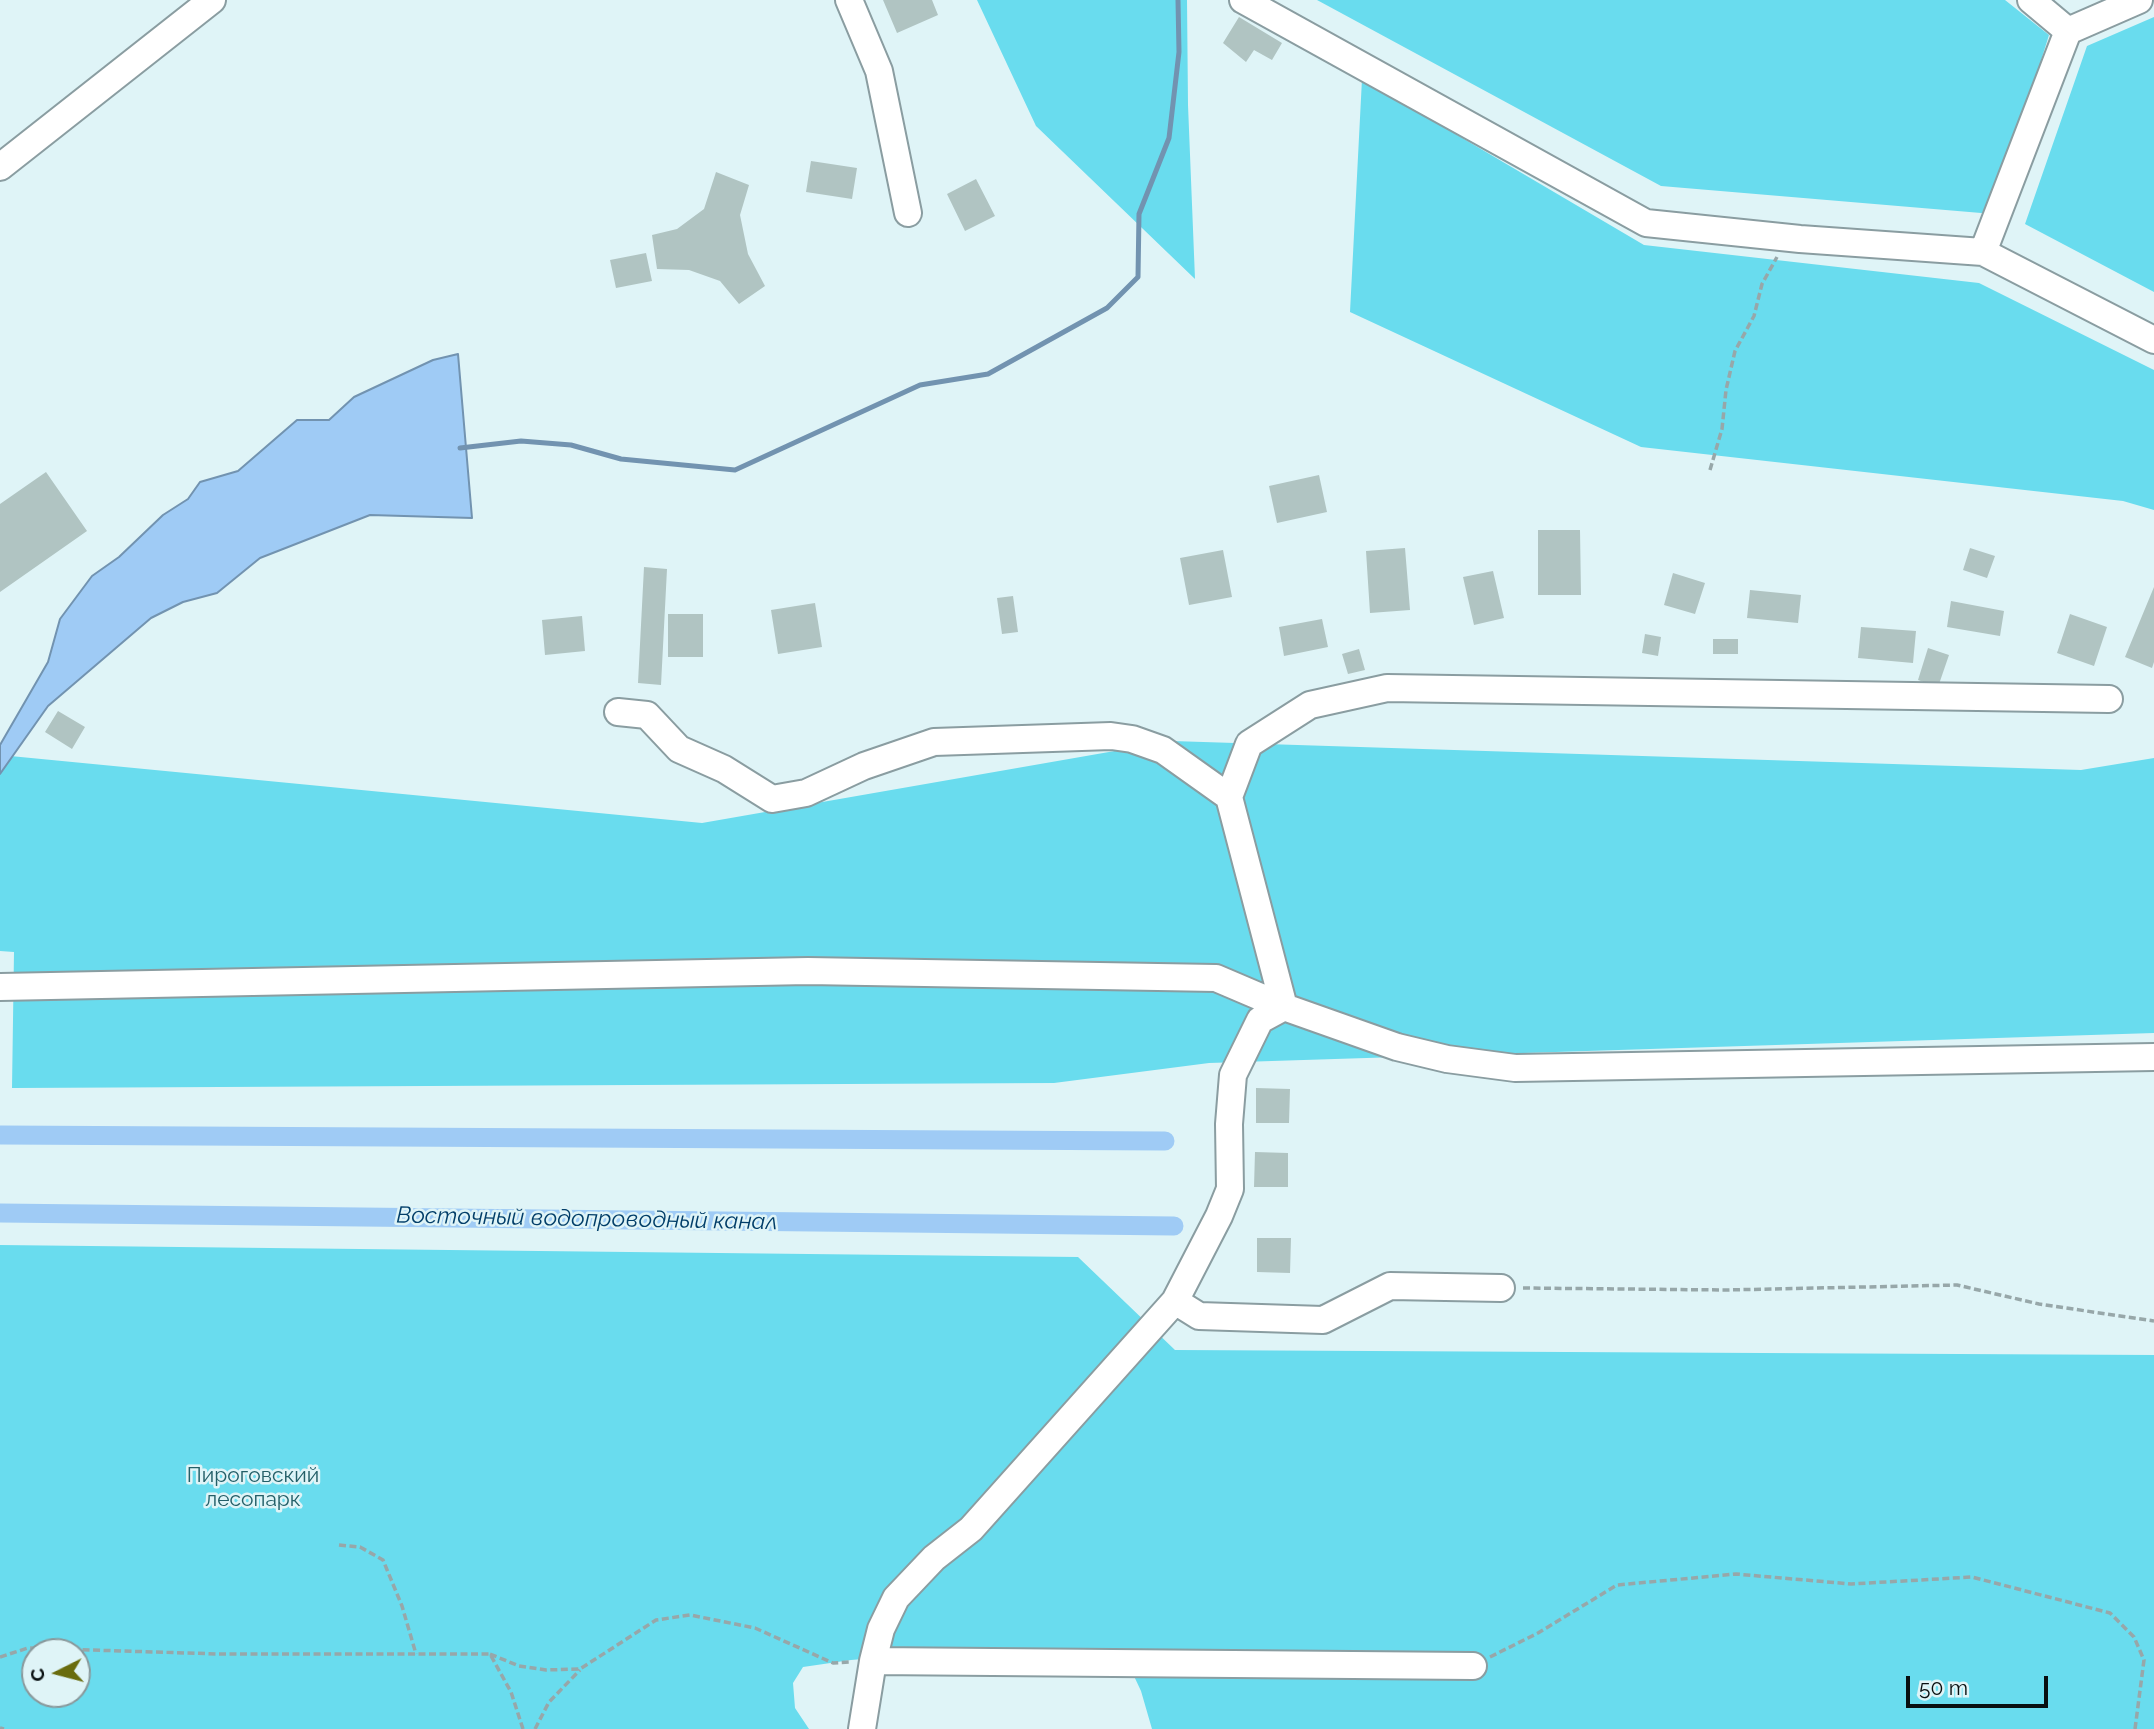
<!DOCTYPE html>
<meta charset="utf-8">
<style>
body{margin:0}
#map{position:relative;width:2154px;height:1729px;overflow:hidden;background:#dff4f7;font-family:Raleway,sans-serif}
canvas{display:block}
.north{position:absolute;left:21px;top:1638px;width:70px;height:70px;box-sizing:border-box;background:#dff4f7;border:2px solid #89989b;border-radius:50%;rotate:264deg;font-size:19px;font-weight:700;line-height:28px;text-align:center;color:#080f10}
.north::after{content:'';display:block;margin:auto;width:24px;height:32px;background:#696c0e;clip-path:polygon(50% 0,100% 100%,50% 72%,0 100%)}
.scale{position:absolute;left:1906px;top:1676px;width:142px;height:32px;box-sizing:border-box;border:4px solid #080f10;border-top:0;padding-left:9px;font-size:21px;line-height:24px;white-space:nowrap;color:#080f10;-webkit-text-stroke:5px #dff4f7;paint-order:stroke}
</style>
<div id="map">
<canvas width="2154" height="1729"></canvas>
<div class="north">С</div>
<div class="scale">50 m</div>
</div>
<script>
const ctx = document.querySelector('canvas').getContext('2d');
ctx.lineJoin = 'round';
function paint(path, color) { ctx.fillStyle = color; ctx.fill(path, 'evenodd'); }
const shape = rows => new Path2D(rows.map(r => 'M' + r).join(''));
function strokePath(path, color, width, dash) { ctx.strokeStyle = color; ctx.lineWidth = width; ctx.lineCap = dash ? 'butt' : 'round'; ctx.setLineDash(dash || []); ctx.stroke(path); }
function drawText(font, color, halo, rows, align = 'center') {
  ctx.font = font + ' Raleway,sans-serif'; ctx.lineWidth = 5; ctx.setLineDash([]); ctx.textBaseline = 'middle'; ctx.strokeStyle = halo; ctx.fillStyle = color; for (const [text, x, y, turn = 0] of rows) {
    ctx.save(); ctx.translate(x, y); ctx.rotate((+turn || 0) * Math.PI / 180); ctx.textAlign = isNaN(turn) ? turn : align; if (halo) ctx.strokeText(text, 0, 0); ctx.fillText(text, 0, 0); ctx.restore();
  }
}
paint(shape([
 [977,0,1187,0,1188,105,1195,279,1036,126],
 [1317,0,2005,0,2049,35,1993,214,1661,186],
 [2154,17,2154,292,2025,224,2087,46],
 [1362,79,1644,245,1979,283,2154,370,2154,510,2123,501,1641,447,1350,312],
 [1172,741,2081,770,2154,758,2154,1033,1209,1063,1054,1083,12,1088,14,952,0,951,0,755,702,823],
 [0,1245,1078,1257,1175,1350,2154,1355,2154,1729,1152,1729,1141,1691,1126,1659,922,1654,851,1660,803,1667,793,1683,795,1708,809,1729,0,1729],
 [35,1652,77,1652,77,1694,35,1694]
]), '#69dcee');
const water = shape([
 [458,354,472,518,370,515,260,558,217,593,183,602,151,618,48,706,0,774,0,745,48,662,60,619,92,576,119,557,163,515,188,499,200,482,238,471,297,420,329,420,354,397,433,360,458,354]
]);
paint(water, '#9fcbf5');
strokePath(water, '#7293b0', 2);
strokePath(shape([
 [460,448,521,441,571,445,621,459,735,470,920,385,988,374,1107,308,1138,277,1139,214,1169,138,1179,52,1178,0]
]), '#7293b0', 5);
strokePath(shape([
 [0,1135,1165,1141],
 [0,1213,1174,1226]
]), '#9fcbf5', 19);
paint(shape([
 [883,0,932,0,938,15,897,33],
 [1239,17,1282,43,1272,60,1254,50,1246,62,1223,43],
 [811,161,857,168,852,199,806,192],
 [716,172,749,185,740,215,748,254,765,286,739,304,720,281,689,270,657,269,652,235,677,229,704,209],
 [976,179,995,216,965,231,947,194],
 [646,253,652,281,616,288,610,260],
 [46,472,87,531,0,592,0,504],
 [1319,475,1327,512,1277,523,1269,486],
 [1538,530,1580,530,1581,595,1538,595],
 [1405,548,1410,610,1370,613,1366,551],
 [1970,548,1995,556,1987,578,1963,570],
 [1223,550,1232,597,1189,605,1180,558],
 [644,567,667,569,661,685,638,683],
 [1493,571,1504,618,1474,625,1463,577],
 [1673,573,1705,583,1695,614,1664,605],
 [2154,587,2154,662,2152,668,2125,657],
 [1750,590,1801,595,1798,623,1747,618],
 [1013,596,1018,632,1002,634,997,598],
 [1951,601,2004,611,2000,636,1947,627],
 [815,603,822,647,778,654,771,610],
 [668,614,703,614,703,657,668,657],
 [2070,614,2107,627,2094,666,2057,653],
 [582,616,585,651,545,655,542,620],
 [1322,619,1328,647,1284,656,1279,627],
 [1861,627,1916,631,1913,663,1858,658],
 [1645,634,1661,637,1658,656,1642,653],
 [1713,639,1738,639,1738,654,1713,654],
 [1928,648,1949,655,1938,687,1918,680],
 [1359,649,1365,670,1348,674,1342,654],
 [58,711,85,727,72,749,45,732],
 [1256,1088,1290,1089,1289,1123,1256,1123],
 [1255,1152,1288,1153,1288,1187,1254,1187],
 [1257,1238,1291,1238,1290,1273,1257,1272]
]), '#b0c4c2');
const minor = shape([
 [849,0,879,71,908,213],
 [1243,0,1646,223,1800,239,1983,252,2154,340],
 [2031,0,2068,31,2139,0],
 [0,167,212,0],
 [1983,252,2068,31],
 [618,712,647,715,679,749,724,769,772,799,806,793,864,766,934,742,1111,736,1132,739,1163,750,1229,797],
 [0,987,808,971,1216,978,1284,1007,1397,1047,1447,1059,1515,1068,2154,1057],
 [1175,1301,1199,1316,1323,1320,1390,1286,1501,1288],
 [873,1661,1473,1666],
 [862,1729,873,1661,881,1629,896,1598,934,1558,971,1529,1175,1301,1219,1216,1230,1189,1229,1124,1233,1075,1260,1020,1284,1007,1229,797,1249,744,1310,705,1387,688,2109,699]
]);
strokePath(minor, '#8a9da1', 30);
strokePath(shape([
 [1710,470,1722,429,1726,390,1735,351,1754,316,1762,284,1777,257],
 [1523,1288,1725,1290,1957,1285,2039,1304,2154,1321],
 [339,1545,360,1547,383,1560,402,1606,416,1654],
 [490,1654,519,1666,546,1670,580,1669,656,1620,690,1615,755,1628,833,1663,850,1662],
 [0,1657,28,1648,218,1654,490,1654,511,1692,523,1729],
 [1490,1657,1538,1633,1617,1585,1736,1574,1851,1584,1972,1577,2110,1613,2134,1637,2144,1660,2135,1729],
 [0,1728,4,1729],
 [535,1729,549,1702,580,1670]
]), '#97a7a9', 3.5, [7, 3.5]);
strokePath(minor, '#fff', 26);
drawText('21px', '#235f68', '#dff4f7', [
 ["Пироговский",253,1476],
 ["лесопарк",253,1500]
]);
drawText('italic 23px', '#023e69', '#dff4f7', [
 ["Восточный водопроводный канал",587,1219,1]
]);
</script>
